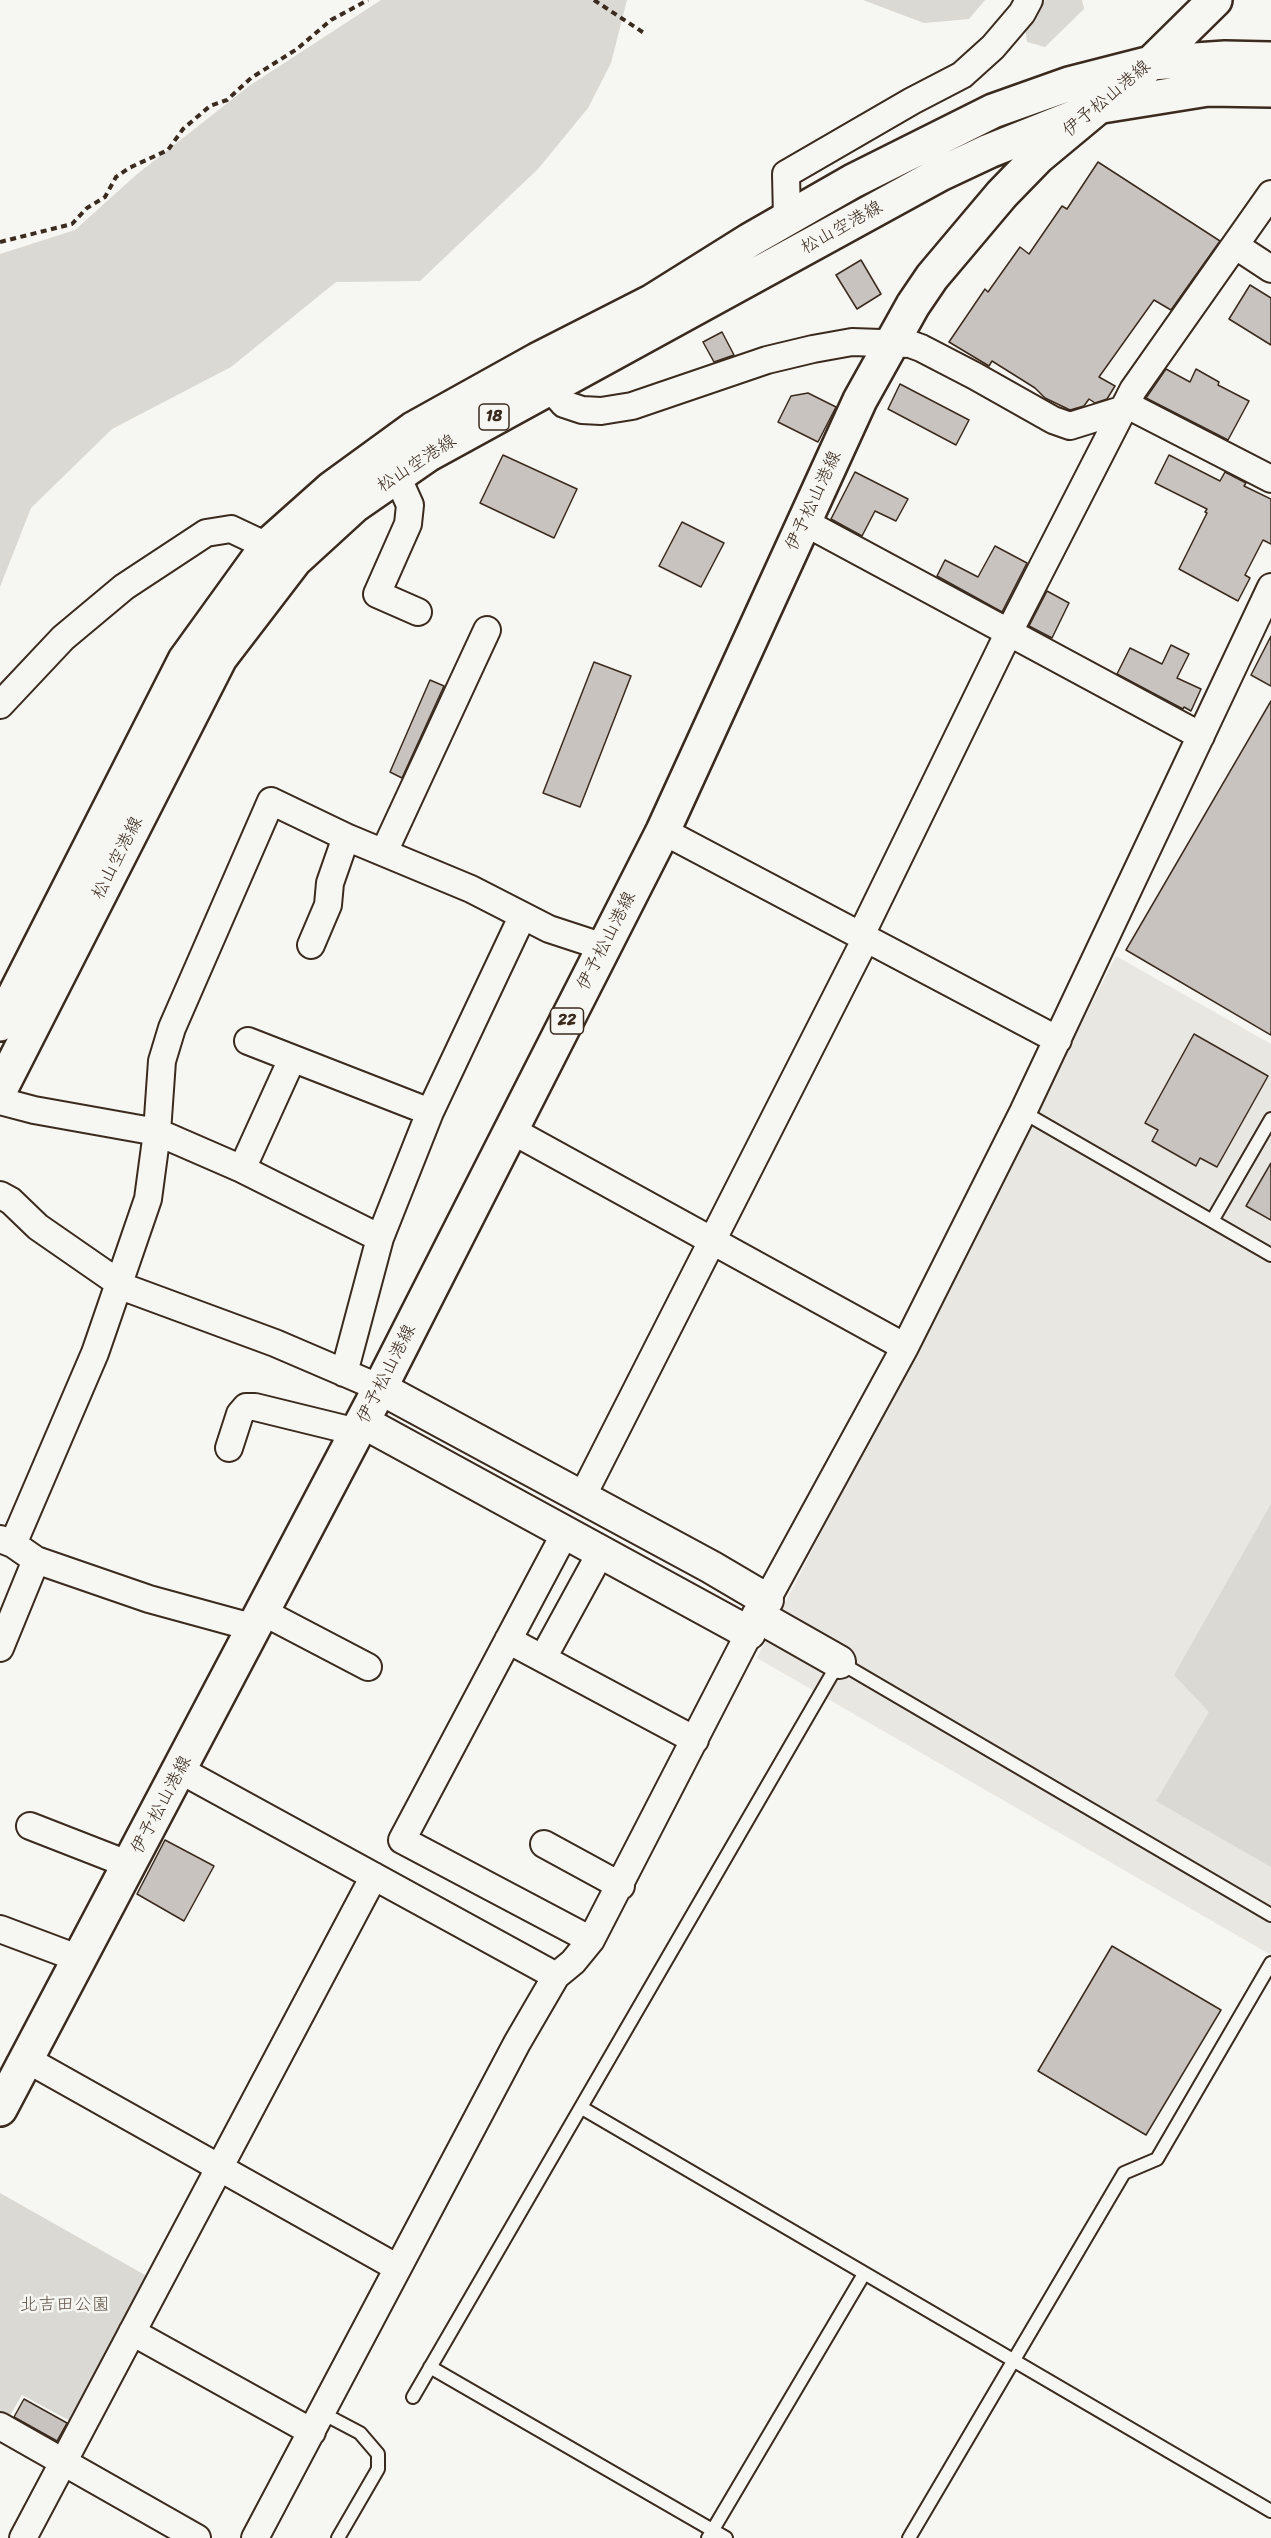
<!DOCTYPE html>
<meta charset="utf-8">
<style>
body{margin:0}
canvas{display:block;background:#f6f6f2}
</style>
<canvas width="1271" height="2538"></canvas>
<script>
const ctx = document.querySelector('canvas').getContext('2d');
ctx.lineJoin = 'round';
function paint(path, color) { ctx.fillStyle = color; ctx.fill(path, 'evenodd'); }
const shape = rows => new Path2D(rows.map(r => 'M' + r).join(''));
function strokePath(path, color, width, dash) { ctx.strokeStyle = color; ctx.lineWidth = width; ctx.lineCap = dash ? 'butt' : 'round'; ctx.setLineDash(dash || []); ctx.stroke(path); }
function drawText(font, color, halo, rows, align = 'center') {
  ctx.font = font + ' Sriracha,"Klee One",sans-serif'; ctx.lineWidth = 5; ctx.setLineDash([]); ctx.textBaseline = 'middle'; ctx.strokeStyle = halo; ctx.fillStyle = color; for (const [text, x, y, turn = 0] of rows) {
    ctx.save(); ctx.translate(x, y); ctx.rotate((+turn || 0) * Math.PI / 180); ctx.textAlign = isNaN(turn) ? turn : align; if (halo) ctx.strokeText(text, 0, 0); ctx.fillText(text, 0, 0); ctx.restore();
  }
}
paint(shape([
 [1116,956,1271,1044,1271,1955,757,1658]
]), '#e8e7e2');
paint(shape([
 [381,0,627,0,611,63,588,108,538,169,420,281,336,282,231,367,112,429,31,508,0,587,0,254,75,230,136,175,249,86],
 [863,0,985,0,969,19,924,23],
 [1045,0,1082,0,1084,9,1045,47,1027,42,1025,28],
 [1271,1504,1271,1867,1156,1801,1209,1712,1174,1675],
 [0,2193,152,2279,76,2424,22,2395,9,2417,0,2412]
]), '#dad9d3');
const building = shape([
 [1098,162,1220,241,1171,310,1154,300,1099,377,1115,386,1107,399,1095,403,1089,399,1084,406,1070,410,1045,398,1035,388,992,361,989,366,949,342,985,289,988,292,1020,247,1029,254,1062,206,1067,209,1098,162],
 [861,260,881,294,857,309,836,275,861,260],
 [1250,285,1271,298,1271,345,1229,319,1250,285],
 [722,332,734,355,714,362,703,342,722,332],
 [1166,369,1190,382,1196,369,1219,382,1218,385,1249,401,1228,440,1146,398,1166,369],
 [900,384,969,420,956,445,888,409,900,384],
 [808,393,836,407,818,442,778,422,791,396,808,393],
 [503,455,577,489,554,538,480,503,503,455],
 [1169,455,1220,481,1225,472,1246,483,1244,486,1271,499,1271,544,1263,540,1245,575,1250,578,1238,601,1179,569,1207,513,1205,512,1207,509,1155,483,1169,455],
 [855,472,908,499,896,521,875,511,862,536,831,519,855,472],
 [682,522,724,543,701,587,659,566,682,522],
 [995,546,1027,563,1002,612,937,576,945,560,978,577,995,546],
 [1047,591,1069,603,1052,638,1029,626,1047,591],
 [1271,636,1271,686,1251,675,1271,636],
 [1171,645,1189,654,1177,678,1201,689,1191,711,1184,707,1183,709,1117,674,1130,648,1162,664,1171,645],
 [594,662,631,676,580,807,543,793,594,662],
 [430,680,444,686,402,778,390,772,430,680],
 [1271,701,1271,1035,1126,950,1271,701],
 [1194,1034,1268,1076,1217,1167,1200,1158,1196,1166,1152,1141,1158,1130,1145,1123,1194,1034],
 [1271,1163,1271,1220,1246,1206,1271,1163],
 [165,1840,214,1866,184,1921,137,1894,165,1840],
 [1112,1946,1221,2010,1146,2135,1038,2071,1112,1946],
 [24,2399,67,2423,57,2441,14,2417,24,2399]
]);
paint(building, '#c8c3be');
strokePath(building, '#3b2a1e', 1.5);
const service = shape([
 [1023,1112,1271,1255],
 [1212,1221,1271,1119],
 [582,2108,1271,2511],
 [430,2367,726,2538],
 [413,2397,839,1662,1271,1915],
 [322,2413,360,2433,378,2454,378,2469,338,2538],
 [708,2538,864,2274],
 [909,2538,1124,2173,1157,2159,1271,1963]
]);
const minor = shape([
 [787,218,786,174,912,101,962,75,993,47,1022,13,1029,0],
 [1236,246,1271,269],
 [549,387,564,404,582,410,601,411,632,406,767,360,813,349,852,342,910,344,921,348,975,376,1053,420,1070,426,1131,407,1271,479],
 [397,476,410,505,408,524,377,594,418,612],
 [804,522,1201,736],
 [0,705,63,638,124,587,206,533,231,529,284,554],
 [663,831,1058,1040],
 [384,852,487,630],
 [861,935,1009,632,1133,390,1271,194],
 [311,945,328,905,330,883,346,837],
 [248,1041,430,1112],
 [0,1101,34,1110,157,1132,242,1169,380,1238],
 [511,1130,905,1347],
 [242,1169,292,1059],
 [0,1195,11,1201,38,1227,126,1288,275,1343,380,1388],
 [344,1373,380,1238,430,1112,522,917],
 [229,1448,240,1414,246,1407,255,1407,357,1432],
 [582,1497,866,938],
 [565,1533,402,1840,591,1940],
 [0,1539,13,1544,36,1560,149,1599,255,1628],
 [13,1544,95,1353,148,1199,157,1132,162,1061,172,1028,271,801,346,837,471,889,549,929,604,947],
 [263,1612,368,1667],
 [508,1640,695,1740],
 [0,1648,36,1560],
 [543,1658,601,1552],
 [180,1770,556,1976],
 [30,1826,130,1865],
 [544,1844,621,1886],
 [0,1929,80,1959],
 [26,2059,398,2268],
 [132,2332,312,2432],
 [0,2426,197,2538],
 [23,2538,374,1876],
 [255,2538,517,2043,556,1976,573,1962,591,1940,758,1616,905,1347,1023,1112,1271,587]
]);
const tertiary = shape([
 [380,1388,711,1567,767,1600],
 [363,1422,749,1633],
 [758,1616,839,1662]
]);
const primary = shape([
 [0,1024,185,660,268,545,332,488,413,429,537,360,651,302,750,240,853,181,993,111,1069,84,1151,63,1225,58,1271,59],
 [0,1090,220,658,295,560,354,506,429,454,940,174,989,151,1102,106,1208,89,1271,90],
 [0,2109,380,1388,663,831,860,400,913,305,932,277,1002,194,1038,157,1151,63,1215,0]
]);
strokePath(service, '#3b2a1e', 16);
strokePath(minor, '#3b2a1e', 30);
strokePath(tertiary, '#3b2a1e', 36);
strokePath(primary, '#3b2a1e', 38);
strokePath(shape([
 [594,0,644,33],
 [0,242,72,224,87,208,105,197,116,177,129,168,168,150,183,129,210,106,227,100,251,78,297,49,331,20,368,0]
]), '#3b2a1e', 4, [6, 4.5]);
strokePath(service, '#f6f6f2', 12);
strokePath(minor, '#f6f6f2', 26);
strokePath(tertiary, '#f6f6f2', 32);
strokePath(primary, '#f6f6f2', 33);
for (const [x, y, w] of [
 [494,417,30],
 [567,1021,33]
]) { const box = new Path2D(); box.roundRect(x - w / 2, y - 13, w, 26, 4.5); ctx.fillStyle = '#f6f6f2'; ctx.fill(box); strokePath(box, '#3b2a1e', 1.5); }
drawText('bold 16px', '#3b2a1e', null, [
 ["18",494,417],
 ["22",567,1021]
]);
drawText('18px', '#3b2a1e', '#f6f6f2', [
 ["伊予松山港線",1107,99,-40],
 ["松山空港線",842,228,-29],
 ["松山空港線",417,464,-33],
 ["伊予松山港線",814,501,-65],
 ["松山空港線",118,858,-63],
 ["伊予松山港線",607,941,-63],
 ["伊予松山港線",387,1374,-63],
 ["伊予松山港線",162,1805,-62]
]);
drawText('18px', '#63564b', '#f6f6f2', [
 ["北吉田公園",65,2305]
]);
</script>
